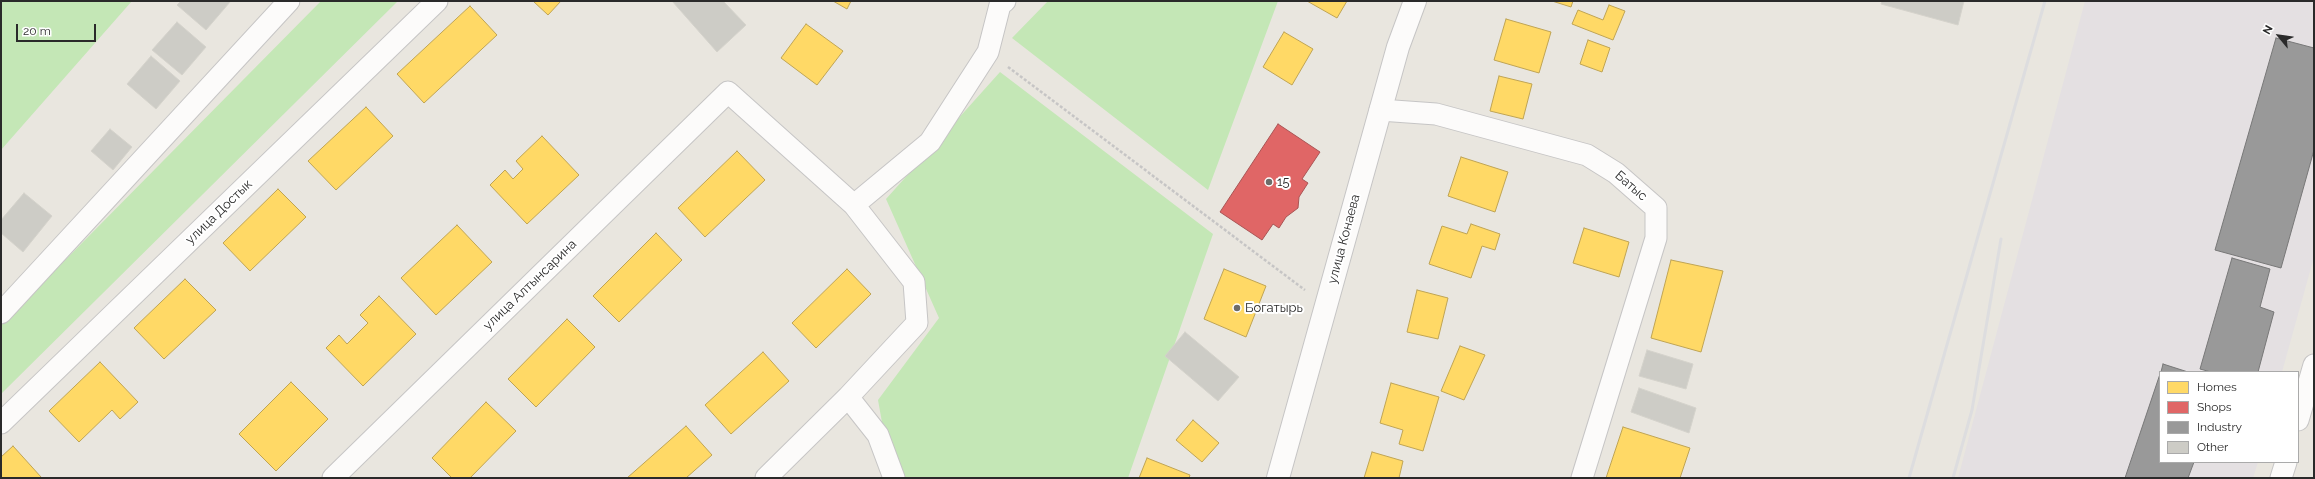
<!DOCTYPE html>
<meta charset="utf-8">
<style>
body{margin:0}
#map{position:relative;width:2315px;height:479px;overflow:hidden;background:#e9e6df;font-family:Raleway,sans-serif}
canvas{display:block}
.frame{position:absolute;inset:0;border:2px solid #2a2a2a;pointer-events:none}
.legend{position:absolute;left:2159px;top:371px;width:140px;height:92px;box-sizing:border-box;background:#fff;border:1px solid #aaa;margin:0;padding:5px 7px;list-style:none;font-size:12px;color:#2a2a2a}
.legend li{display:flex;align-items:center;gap:8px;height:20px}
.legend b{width:20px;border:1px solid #aaa}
.north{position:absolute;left:2259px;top:16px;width:40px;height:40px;-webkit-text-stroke:3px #fff;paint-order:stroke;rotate:299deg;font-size:11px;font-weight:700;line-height:16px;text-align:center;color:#2a2a2a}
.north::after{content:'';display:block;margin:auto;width:14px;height:18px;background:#2a2a2a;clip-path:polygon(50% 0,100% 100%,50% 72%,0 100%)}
.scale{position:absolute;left:16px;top:24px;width:80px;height:18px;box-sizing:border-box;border:2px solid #2a2a2a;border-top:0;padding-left:5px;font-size:12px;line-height:14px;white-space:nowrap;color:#2a2a2a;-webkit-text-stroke:3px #fff;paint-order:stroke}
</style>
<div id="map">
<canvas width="2315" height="479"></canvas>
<div class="frame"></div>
<ul class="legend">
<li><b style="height:11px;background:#ffd966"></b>Homes</li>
<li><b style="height:11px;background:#e06666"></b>Shops</li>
<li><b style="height:11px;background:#999"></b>Industry</li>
<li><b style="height:11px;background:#cdccc6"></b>Other</li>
</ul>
<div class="north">N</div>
<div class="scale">20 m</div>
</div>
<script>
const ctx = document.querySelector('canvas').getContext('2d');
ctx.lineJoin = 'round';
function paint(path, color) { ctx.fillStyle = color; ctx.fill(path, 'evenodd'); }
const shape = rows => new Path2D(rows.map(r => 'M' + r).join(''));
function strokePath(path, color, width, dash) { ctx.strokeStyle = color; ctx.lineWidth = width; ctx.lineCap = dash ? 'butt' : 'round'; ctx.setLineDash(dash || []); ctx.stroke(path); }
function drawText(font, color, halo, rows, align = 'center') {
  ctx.font = font + ' Raleway,sans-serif'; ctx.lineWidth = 4; ctx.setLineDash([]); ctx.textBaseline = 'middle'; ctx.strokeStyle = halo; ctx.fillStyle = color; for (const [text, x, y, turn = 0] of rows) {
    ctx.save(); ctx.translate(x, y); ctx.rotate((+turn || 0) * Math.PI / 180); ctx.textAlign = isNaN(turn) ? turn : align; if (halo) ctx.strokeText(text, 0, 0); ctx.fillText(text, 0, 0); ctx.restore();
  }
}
paint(shape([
 [2085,1,2314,1,2314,257,2282,372,2160,372,2160,462,2258,462,2253,478,1958,478]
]), '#e4e0e2');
paint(shape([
 [1,1,132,1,1,150],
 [321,1,398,1,1,394,1,325],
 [1048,1,1278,1,1208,190,1012,38],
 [1000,72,1213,234,1128,478,892,478,878,400,939,318,886,199]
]), '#c4e7b6');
const homes = shape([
 [533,1,561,1,548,15,533,1],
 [833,1,851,1,847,9,833,1],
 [1307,1,1347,1,1337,18,1307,1],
 [1552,1,1573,1,1571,7,1552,1],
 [1609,5,1625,11,1613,40,1572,24,1578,10,1603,20,1609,5],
 [470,6,497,35,424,103,397,74,470,6],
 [1506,19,1551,32,1539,73,1494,60,1506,19],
 [806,24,843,51,817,85,781,58,806,24],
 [1284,32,1313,49,1292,85,1263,67,1284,32],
 [1588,40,1610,48,1602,72,1580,64,1588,40],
 [1499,76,1532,84,1523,119,1490,111,1499,76],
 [366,107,393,136,336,190,308,161,366,107],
 [542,136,579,175,527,224,490,185,505,170,513,179,523,169,516,161,542,136],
 [737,151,765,180,705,237,678,208,737,151],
 [1461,157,1508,172,1495,212,1448,196,1461,157],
 [278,189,306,217,250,271,223,243,278,189],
 [1471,224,1500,234,1495,250,1482,246,1471,278,1429,264,1442,226,1467,234,1471,224],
 [457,225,492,262,436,315,401,278,457,225],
 [1584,228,1629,242,1619,277,1573,263,1584,228],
 [656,233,682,260,619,322,593,296,656,233],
 [1671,260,1723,271,1701,352,1651,338,1671,260],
 [847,269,871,294,816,348,792,323,847,269],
 [1224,269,1266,286,1246,337,1204,319,1224,269],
 [185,279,216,310,164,359,134,328,185,279],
 [1417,290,1448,298,1438,339,1407,332,1417,290],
 [379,296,416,334,363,386,326,348,339,335,347,344,368,323,360,315,379,296],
 [567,319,595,347,536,407,508,379,567,319],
 [1460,346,1485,355,1464,400,1441,391,1460,346],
 [763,352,789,381,731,434,705,405,763,352],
 [100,362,138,402,120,419,112,410,79,442,49,411,100,362],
 [291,382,328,419,276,471,239,434,291,382],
 [1391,383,1439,397,1423,451,1399,444,1403,430,1380,423,1391,383],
 [486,402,516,431,470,478,452,478,432,458,486,402],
 [1193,420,1219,443,1202,462,1176,440,1193,420],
 [686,426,712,455,686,478,627,478,686,426],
 [1623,427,1690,448,1680,478,1606,478,1623,427],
 [13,446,41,477,40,478,1,478,1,457,13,446],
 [1372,452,1403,461,1399,478,1364,478,1372,452],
 [1147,458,1190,475,1189,478,1139,478,1147,458]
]);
paint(homes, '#ffd966');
strokePath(homes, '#bfa454', 1);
const shops = shape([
 [1278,124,1320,152,1302,179,1308,183,1299,197,1298,208,1286,217,1279,228,1273,224,1262,240,1220,212,1278,124]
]);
paint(shops, '#e06666');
strokePath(shops, '#a95454', 1);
const industry = shape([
 [2276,38,2314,48,2314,150,2281,268,2215,250,2276,38],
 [2232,258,2270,269,2260,307,2274,312,2258,372,2211,372,2200,369,2232,258],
 [2163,364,2188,372,2161,372,2163,364],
 [2160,374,2160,462,2194,462,2188,478,2125,478,2160,374]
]);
paint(industry, '#999');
strokePath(industry, '#787878', 1);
const building = shape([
 [181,1,229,1,230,2,206,30,177,5,181,1],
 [672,1,723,1,746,25,717,52,672,1],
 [1882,1,1964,1,1958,25,1881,4,1882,1],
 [177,22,206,47,182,75,152,50,177,22],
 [151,56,180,81,156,109,127,84,151,56],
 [110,129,132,147,113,170,91,151,110,129],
 [24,193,52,216,23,252,1,233,1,220,24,193],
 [1185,332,1239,377,1218,401,1165,356,1185,332],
 [1647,350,1693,364,1686,389,1639,376,1647,350],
 [1639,388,1696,408,1689,433,1631,412,1639,388]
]);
paint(building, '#cdccc6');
strokePath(building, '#d4d2cb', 1);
const minor = shape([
 [1380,110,1436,114,1587,155,1616,173,1656,208,1656,238,1582,478],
 [1,313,289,1],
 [848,397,878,435,894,478],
 [2298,420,2314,365],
 [1,423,437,1],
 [333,478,728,92,854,205,930,142,988,52,1000,5,1005,1],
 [766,478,848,397,917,323,914,282,854,205],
 [2281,478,2286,462]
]);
const secondary = shape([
 [1278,478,1398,47,1415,1]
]);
strokePath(minor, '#c6c5c5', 23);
strokePath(secondary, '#c6c5c5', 24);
strokePath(shape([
 [1008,67,1305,290]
]), '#c6c5c5', 2.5, [3, 2]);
strokePath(minor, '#fcfbfa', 21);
strokePath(secondary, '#fcfbfa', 22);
strokePath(shape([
 [1909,478,2045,1],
 [1953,478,1972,410,2001,239]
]), '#dddddf', 3);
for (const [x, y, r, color] of [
 [1269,182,4,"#6d6c69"],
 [1237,308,4,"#6d6c69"]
]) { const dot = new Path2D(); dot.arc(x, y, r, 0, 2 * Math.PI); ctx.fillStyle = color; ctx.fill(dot); strokePath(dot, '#fff', 1.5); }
drawText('13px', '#2a2a2a', '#fff', [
 ["15",1277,182],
 ["Богатырь",1245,308]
], 'left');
drawText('13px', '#2a2a2a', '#fff', [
 ["Батыс",1631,186,41],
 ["улица Достык",219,212,-44],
 ["улица Конаева",1344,239,-75],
 ["улица Алтынсарина",530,285,-44]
]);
</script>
